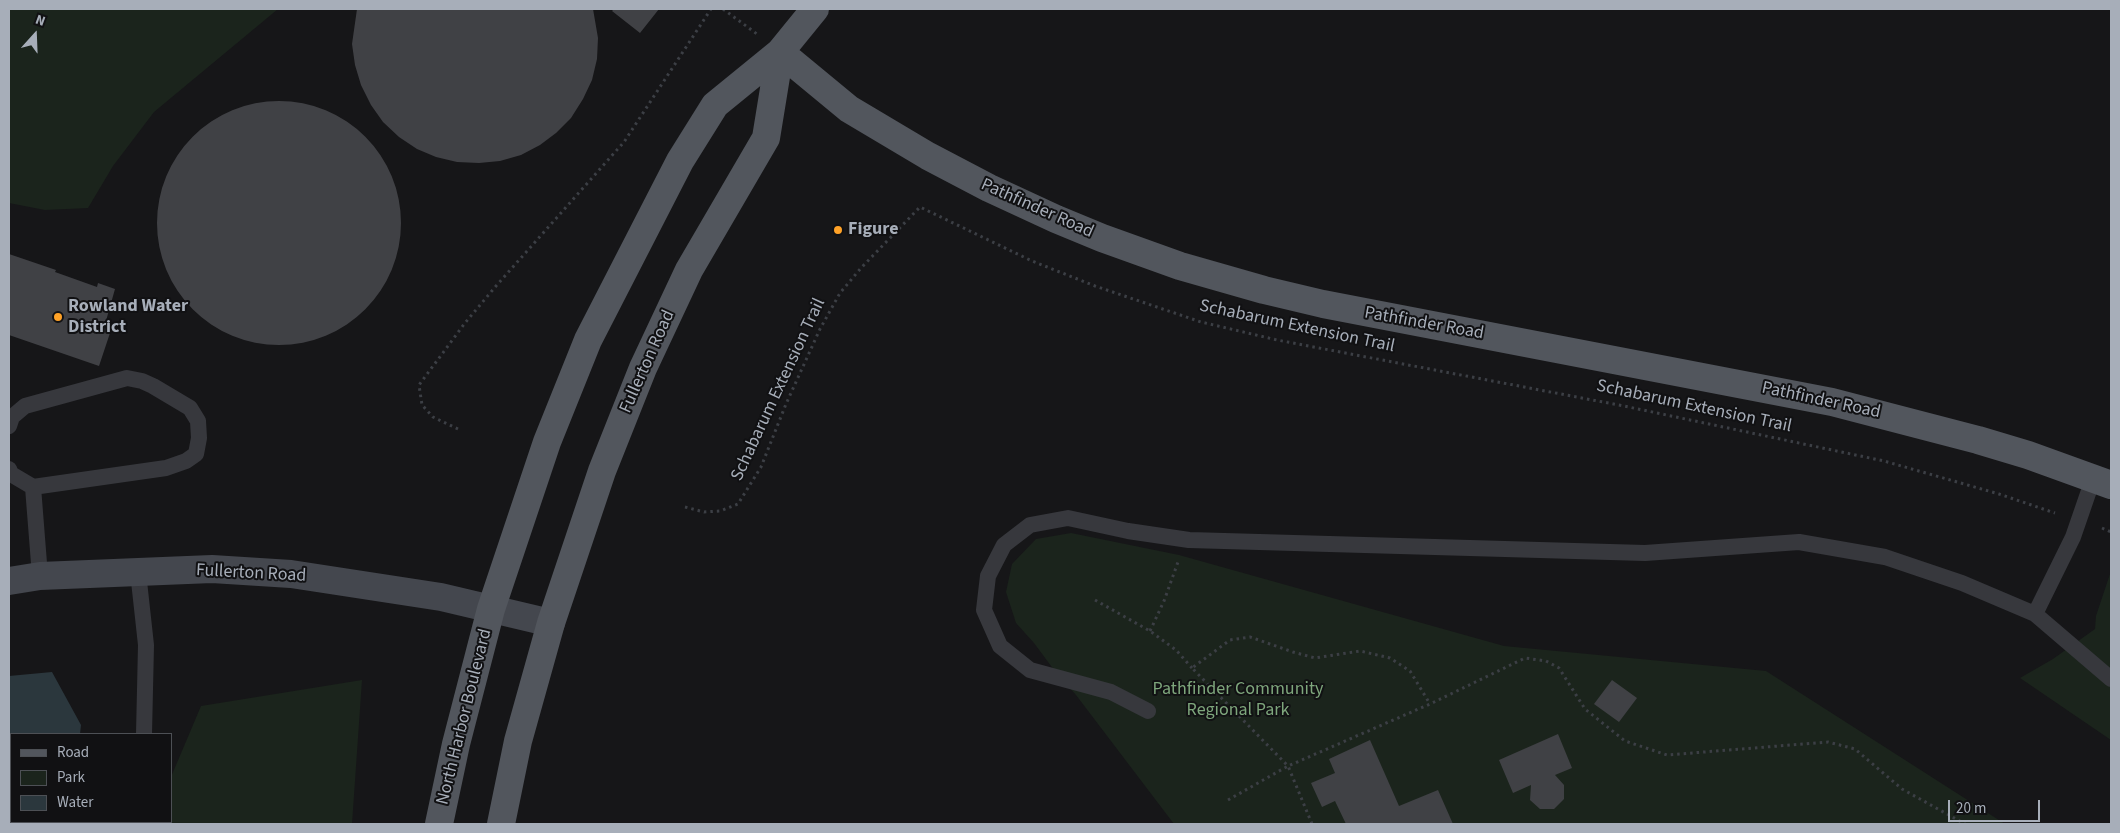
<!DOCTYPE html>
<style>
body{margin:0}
#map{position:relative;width:2120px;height:833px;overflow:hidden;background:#161618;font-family:"Source Sans 3",sans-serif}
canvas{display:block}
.frame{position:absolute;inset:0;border:10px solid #a7aeb9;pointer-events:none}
.legend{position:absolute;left:10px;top:733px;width:162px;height:90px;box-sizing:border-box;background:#111113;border:1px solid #4d5055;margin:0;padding:6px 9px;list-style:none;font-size:15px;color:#a7aeb9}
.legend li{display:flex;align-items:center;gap:10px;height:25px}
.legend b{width:25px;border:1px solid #4d5055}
.north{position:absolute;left:10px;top:10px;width:50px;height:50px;-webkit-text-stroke:4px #111113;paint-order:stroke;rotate:20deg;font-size:14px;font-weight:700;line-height:20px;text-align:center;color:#a7aeb9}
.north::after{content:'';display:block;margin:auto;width:18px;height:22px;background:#a7aeb9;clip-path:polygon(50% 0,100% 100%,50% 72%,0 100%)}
.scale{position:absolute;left:1948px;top:800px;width:92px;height:22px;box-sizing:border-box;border:2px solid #a7aeb9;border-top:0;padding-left:6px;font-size:15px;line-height:18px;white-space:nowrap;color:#a7aeb9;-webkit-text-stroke:4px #111113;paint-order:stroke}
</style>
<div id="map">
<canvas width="2120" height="833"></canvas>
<div class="frame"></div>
<ul class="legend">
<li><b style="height:6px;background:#52565d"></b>Road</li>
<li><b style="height:14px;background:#1b241c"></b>Park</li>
<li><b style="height:14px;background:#2b373d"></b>Water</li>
</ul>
<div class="north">N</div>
<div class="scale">20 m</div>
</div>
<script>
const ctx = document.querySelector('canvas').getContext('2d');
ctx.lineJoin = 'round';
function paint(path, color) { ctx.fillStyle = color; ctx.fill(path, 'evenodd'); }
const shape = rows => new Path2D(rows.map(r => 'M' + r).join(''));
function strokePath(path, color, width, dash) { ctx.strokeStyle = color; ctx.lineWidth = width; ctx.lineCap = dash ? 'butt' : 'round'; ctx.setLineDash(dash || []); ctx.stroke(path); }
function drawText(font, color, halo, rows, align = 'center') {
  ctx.font = font + ' "Source Sans 3",sans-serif'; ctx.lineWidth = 4; ctx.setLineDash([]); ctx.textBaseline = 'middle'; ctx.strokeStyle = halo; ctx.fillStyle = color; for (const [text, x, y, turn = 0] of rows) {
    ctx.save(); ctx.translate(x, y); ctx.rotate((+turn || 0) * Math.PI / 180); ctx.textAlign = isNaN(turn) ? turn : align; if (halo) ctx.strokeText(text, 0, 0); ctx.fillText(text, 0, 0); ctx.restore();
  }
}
paint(shape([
 [9,9,278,9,154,112,113,166,88,208,45,210,9,203],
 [1071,533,1179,555,1504,646,1766,671,2005,824,1174,824,1076,695,1057,674,1034,643,1016,623,1006,592,1012,564,1036,539],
 [2111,571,2111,740,2020,678,2053,659,2095,629,2096,616],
 [362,680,352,824,152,824,153,822,171,822,171,777,201,706]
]), '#1b241c');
paint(shape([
 [52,672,81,725,80,734,11,734,11,822,73,822,73,824,9,824,9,676]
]), '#2b373d');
paint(shape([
 [357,9,593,9,598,38,597,59,592,80,583,99,571,118,556,133,540,145,521,155,500,161,479,163,457,162,436,157,417,149,399,137,383,122,371,105,361,85,355,65,352,44],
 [614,9,659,9,640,33,612,11],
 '157 223a122 122 0 1 1 244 0a122 122 0 1 1-244 0Z',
 [9,254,56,270,55,272,97,287,98,283,115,289,104,328,111,330,99,366,9,335],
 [1612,680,1637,698,1619,722,1594,704],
 [1558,734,1572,768,1555,775,1564,785,1564,799,1554,809,1540,809,1530,800,1531,785,1513,793,1499,760],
 [1370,740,1399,806,1438,790,1453,824,1346,824,1335,801,1322,807,1311,783,1335,773,1329,759]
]), '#404145');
strokePath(shape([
 [723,9,757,34],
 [458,429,433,417,422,405,419,385,465,323,496,286,624,142,711,9],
 [685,507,704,512,720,511,738,504,761,467,786,404,820,329,840,293,861,268,920,207,1032,261,1095,286,1201,322,1277,340,1624,406,1884,461,1999,494,2055,513],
 [2102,528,2111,532],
 [1095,600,1150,631,1176,650,1192,668],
 [1150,631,1164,601,1178,562],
 [1228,800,1288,766,1192,668,1230,640,1250,637,1293,652,1315,658,1360,651,1390,658,1410,671,1430,704],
 [1312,824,1288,766,1430,704,1525,658,1546,661,1559,668,1585,709,1625,741,1667,755,1828,742,1855,749,1902,789,1965,824]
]), '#3c3f45', 3, [2.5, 4]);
strokePath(shape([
 [9,426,12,417,25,406,127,378,142,381,153,386,190,408,198,421,199,438,196,454,186,461,166,468,33,487,11,474,9,469],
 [33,487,40,576],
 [138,572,146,645,144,734],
 [2035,614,2073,537,2093,479],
 [1148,711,1111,692,1030,670,1000,646,984,610,988,576,1004,545,1030,525,1068,518,1128,531,1189,540,1645,553,1799,542,1885,557,1962,583,2035,614,2111,679],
 [127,824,129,822]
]), '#37383d', 16);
strokePath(shape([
 [9,581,40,576,212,569,291,574,441,597,551,623]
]), '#44474e', 28);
strokePath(shape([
 [780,52,849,109,928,156,989,188,1056,219,1102,238,1180,266,1264,290,1323,304,1832,402,1978,440,2028,455,2111,485],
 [439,824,456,744,491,609,547,442,588,340,680,161,715,105,780,52,815,9],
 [501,824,518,741,551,623,602,471,643,368,689,270,766,138,780,52]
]), '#52565d', 28);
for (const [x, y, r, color] of [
 [838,230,5,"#ffa227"],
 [58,317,5,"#ffa227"]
]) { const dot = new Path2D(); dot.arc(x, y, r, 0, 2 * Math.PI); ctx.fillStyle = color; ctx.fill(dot); strokePath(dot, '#111113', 2); }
drawText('18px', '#a7aeb9', '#111113', [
 ["Pathfinder Road",1037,209,24],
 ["Pathfinder Road",1424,324,10],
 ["Schabarum Extension Trail",1297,327,12],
 ["Fullerton Road",648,362,-66],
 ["Schabarum Extension Trail",779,390,-65],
 ["Pathfinder Road",1821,401,12],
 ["Schabarum Extension Trail",1694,407,12],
 ["Fullerton Road",251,574,3],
 ["North Harbor Boulevard",465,717,-76]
]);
drawText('bold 18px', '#a7aeb9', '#111113', [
 ["Figure",848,230],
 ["Rowland Water",68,307],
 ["District",68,328]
], 'left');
drawText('18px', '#7ea67c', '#111113', [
 ["Pathfinder Community",1238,690],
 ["Regional Park",1238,711]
]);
</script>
